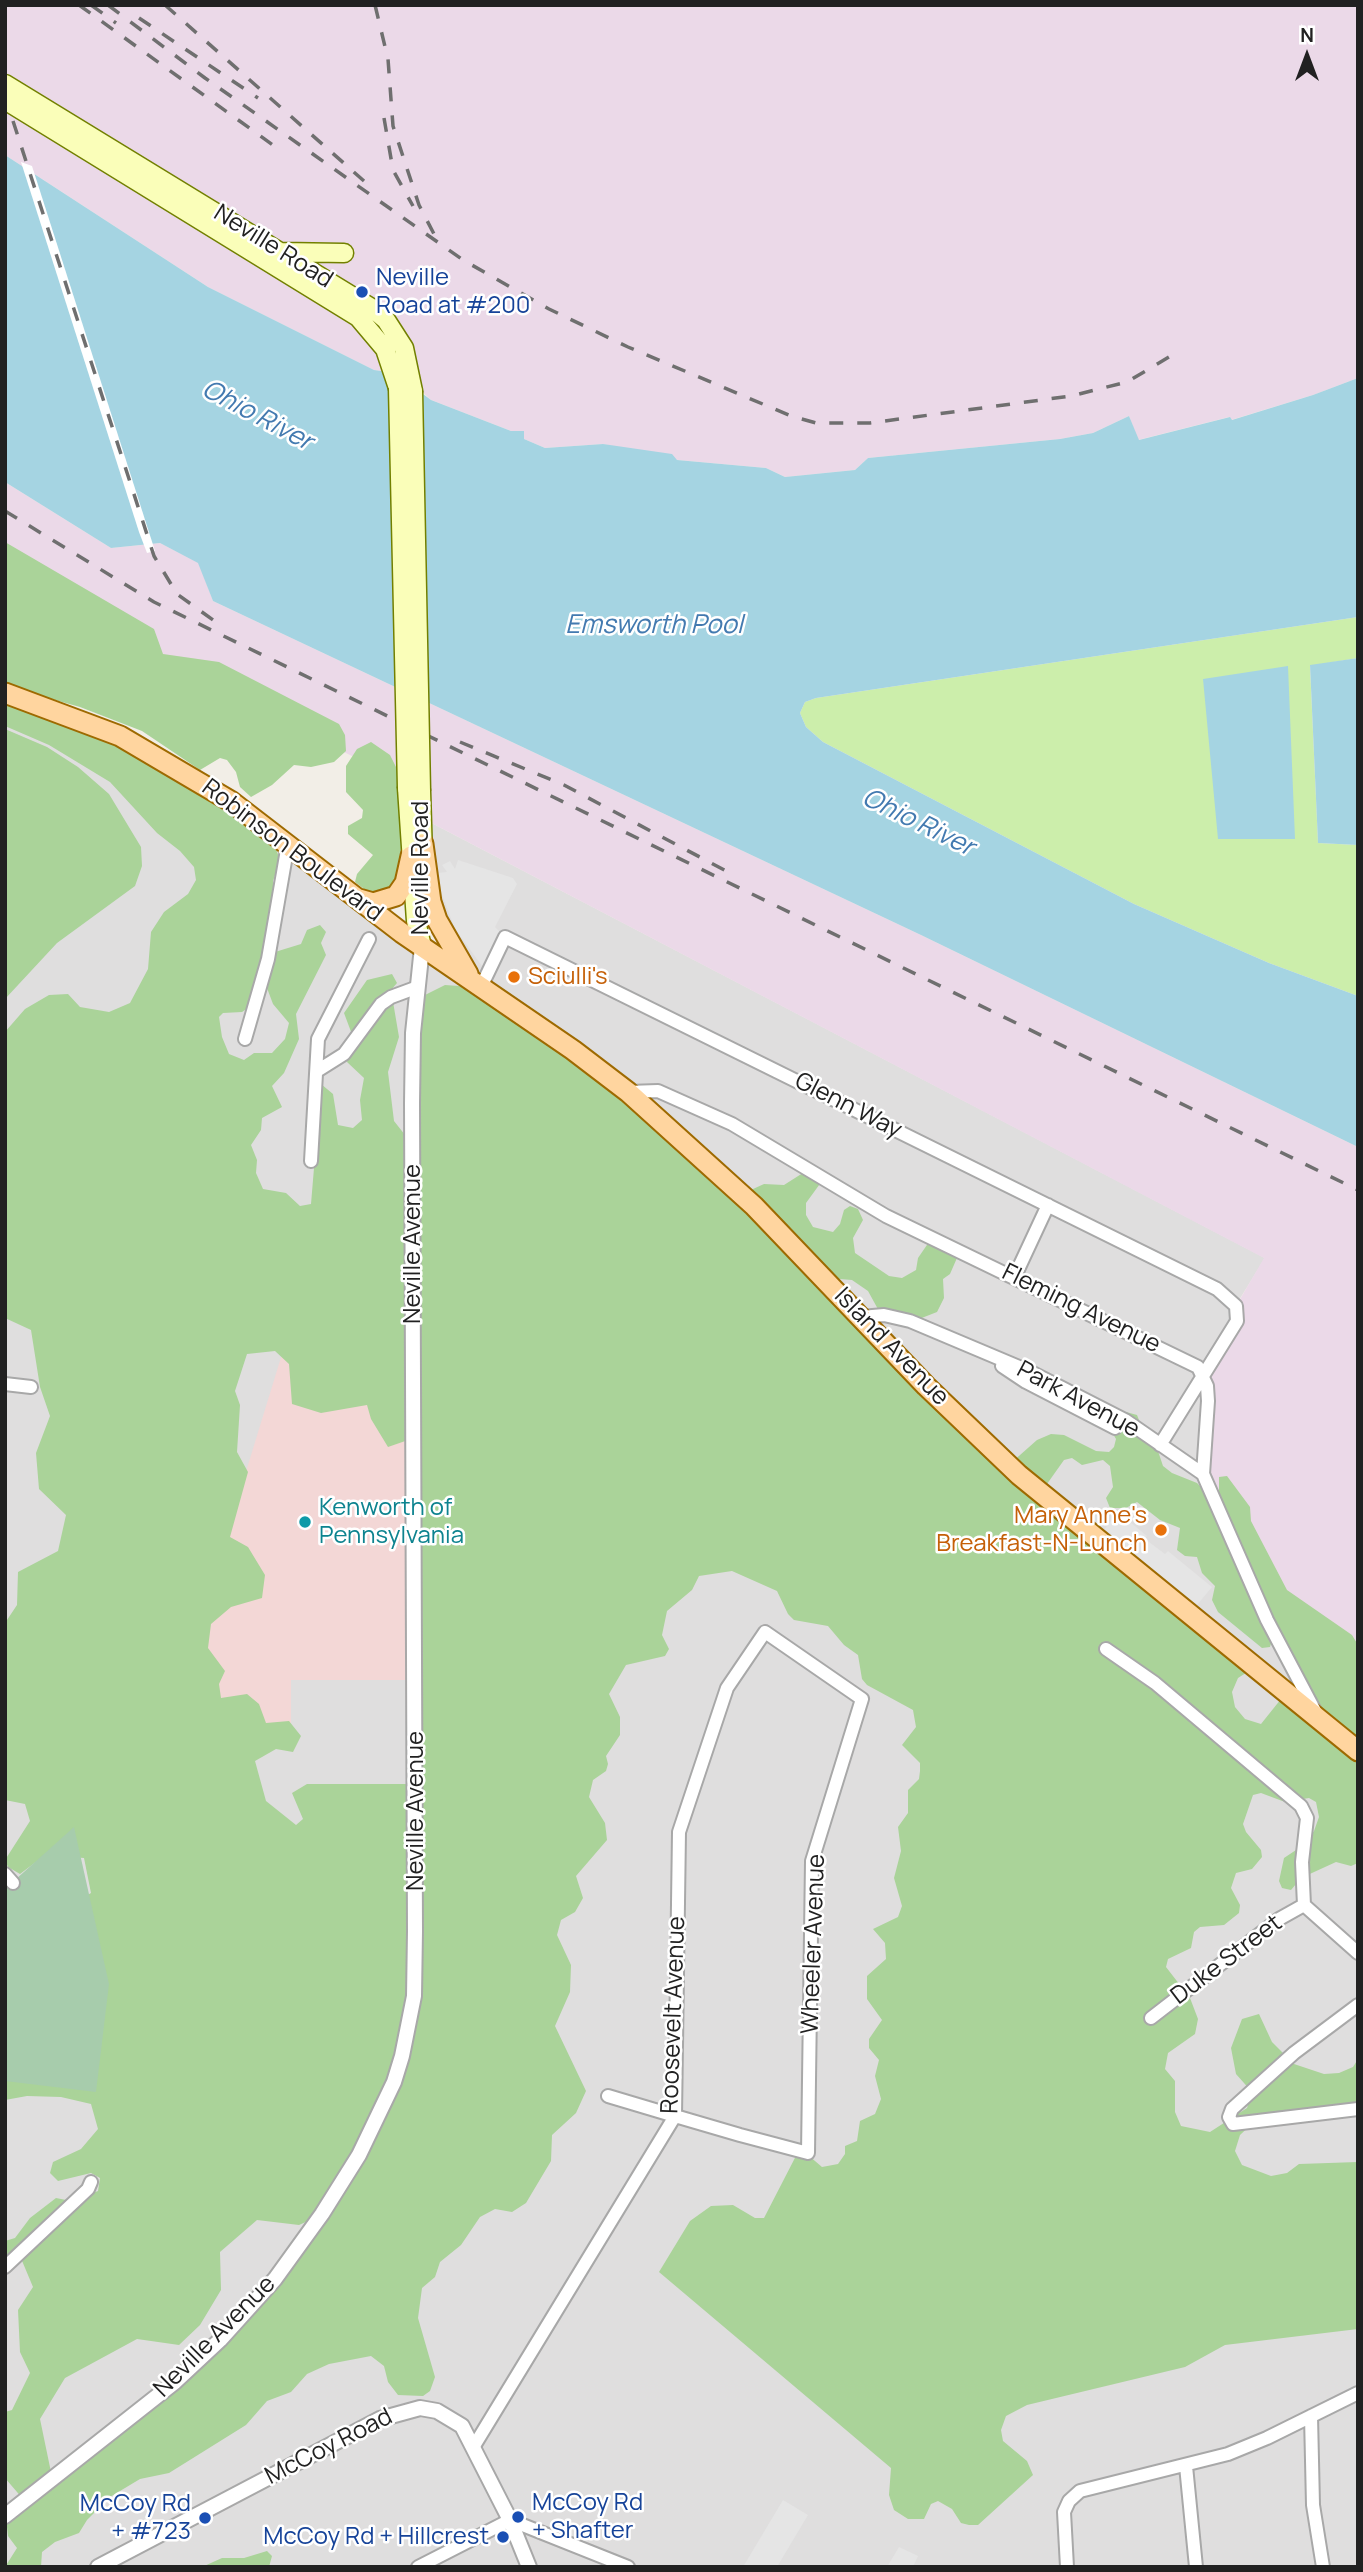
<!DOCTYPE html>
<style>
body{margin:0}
#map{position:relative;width:1363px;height:2572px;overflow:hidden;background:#f2eee7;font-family:Manrope,sans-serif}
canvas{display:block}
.frame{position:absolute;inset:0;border:7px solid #212121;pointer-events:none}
.north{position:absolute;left:1272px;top:21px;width:70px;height:70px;-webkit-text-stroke:5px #fff;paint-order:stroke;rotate:0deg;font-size:19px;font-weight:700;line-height:28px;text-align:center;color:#212121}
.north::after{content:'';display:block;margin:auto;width:24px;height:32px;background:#212121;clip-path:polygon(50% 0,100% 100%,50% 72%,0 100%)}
</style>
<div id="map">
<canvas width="1363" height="2572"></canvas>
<div class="frame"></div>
<div class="north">N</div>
</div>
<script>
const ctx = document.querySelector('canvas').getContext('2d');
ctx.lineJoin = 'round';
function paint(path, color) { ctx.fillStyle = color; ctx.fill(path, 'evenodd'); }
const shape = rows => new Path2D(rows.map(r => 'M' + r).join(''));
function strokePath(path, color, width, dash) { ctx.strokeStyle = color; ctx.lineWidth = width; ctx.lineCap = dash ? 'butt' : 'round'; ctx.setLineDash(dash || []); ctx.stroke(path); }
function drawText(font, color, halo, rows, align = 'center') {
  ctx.font = font + ' Manrope,sans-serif'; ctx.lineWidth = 5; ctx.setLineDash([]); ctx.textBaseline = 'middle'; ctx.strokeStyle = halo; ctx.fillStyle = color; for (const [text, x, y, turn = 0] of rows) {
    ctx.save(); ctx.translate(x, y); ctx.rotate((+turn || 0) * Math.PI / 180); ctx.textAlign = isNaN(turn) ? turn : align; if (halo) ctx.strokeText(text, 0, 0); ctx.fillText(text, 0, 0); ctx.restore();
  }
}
paint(shape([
 [5,693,120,736,470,979,445,936,422,818,1265,1258,1236,1305,1358,1751,1358,2567,5,2567],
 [415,1523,416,1680,291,1680]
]), '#dfdede');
paint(shape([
 [344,1152,412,1152,416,1680,291,1680,291,1729,167,1729]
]), '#f3d7d6');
paint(shape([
 [5,5,1358,5,1358,378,1313,395,1231,420,1229,417,1138,440,1129,416,1093,433,1060,439,868,458,855,470,785,477,766,468,677,460,603,444,545,448,524,439,524,431,511,431,431,400,413,383,396,333,5,84],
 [5,100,343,305,395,373,374,370,208,287,5,155],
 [5,482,111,548,160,543,199,563,213,601,921,935,1358,1147,1358,1751,1203,1474,1202,1373,1237,1321,1236,1306,1264,1258,422,818,421,790,5,585]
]), '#ebd9e8');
paint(shape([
 [1358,617,1358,658,1310,666,1318,843,1358,845,1358,996,1269,963,1134,904,823,742,806,727,800,713,805,702,816,698]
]), '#cceeab');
paint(shape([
 [5,542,154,629,163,654,219,662,339,724,345,735,346,751,334,762,311,767,294,765,272,785,251,797,240,787,236,772,227,760,220,758,200,770,142,731,80,707,5,686],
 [5,695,67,716,270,833,280,860,273,881,277,896,255,1003,242,1012,223,1013,219,1017,222,1037,229,1054,244,1060,254,1053,272,1053,285,1039,289,1023,273,1004,267,988,275,952,301,944,307,930,320,925,326,932,321,943,326,955,296,1014,299,1039,284,1073,272,1086,282,1107,262,1118,261,1130,251,1145,257,1160,256,1173,263,1189,286,1193,300,1206,311,1204,321,1084,333,1094,338,1125,353,1128,362,1120,360,1100,364,1078,347,1062,353,1037,344,1013,367,980,392,974,397,983,391,990,399,1037,388,1072,394,1121,409,1140,411,1439,388,1447,371,1419,367,1405,321,1413,292,1404,289,1364,275,1351,247,1354,235,1391,240,1405,237,1452,248,1472,230,1537,248,1547,265,1575,262,1598,231,1607,211,1624,208,1648,225,1671,219,1684,221,1698,247,1694,259,1704,266,1723,289,1721,301,1736,293,1752,276,1749,255,1761,266,1801,296,1825,303,1819,292,1793,307,1784,415,1784,412,1996,392,2082,317,2217,299,2225,257,2220,220,2252,221,2290,200,2325,179,2345,137,2339,65,2378,40,2419,52,2477,23,2499,5,2478,5,2412,12,2410,30,2373,20,2352,18,2310,33,2287,20,2256,79,2198,98,2191,100,2178,91,2173,58,2181,50,2173,53,2162,81,2149,98,2129,91,2104,61,2097,27,2096,5,2100,5,2070,76,1902,91,1893,84,1858,69,1857,53,1849,20,1874,8,1867,5,1860,30,1821,25,1804,5,1800,5,1623,17,1605,18,1572,58,1551,66,1515,39,1489,36,1453,50,1416,40,1387,31,1330,5,1318,5,1032,25,1009,49,995,68,994,80,1007,109,1012,130,1003,148,969,151,932,164,912,188,894,196,880,194,867,180,851,157,833,110,782,49,745,5,726],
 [5,729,47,747,78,767,109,794,141,847,142,866,135,886,57,943,5,999],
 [371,742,390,755,397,769,401,791,402,845,398,876,394,883,382,892,368,892,355,882,357,874,373,855,348,834,348,826,362,818,363,810,346,792,346,766,357,749],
 [445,985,473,987,679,1141,915,1382,1252,1669,1238,1678,1232,1692,1235,1707,1245,1719,1261,1724,1285,1694,1358,1757,1358,1863,1351,1866,1336,1862,1301,1878,1291,1890,1282,1888,1279,1881,1284,1858,1305,1844,1314,1831,1319,1817,1316,1802,1309,1798,1285,1802,1261,1793,1253,1795,1243,1824,1246,1832,1261,1850,1262,1857,1252,1869,1236,1873,1231,1888,1240,1905,1239,1913,1224,1925,1200,1927,1194,1932,1191,1948,1168,1959,1166,1967,1190,1998,1198,2019,1195,2034,1168,2053,1165,2069,1175,2081,1175,2112,1181,2126,1210,2132,1247,2108,1252,2092,1236,2074,1231,2048,1242,2019,1259,2014,1272,2042,1294,2064,1324,2074,1339,2073,1353,2067,1358,2059,1358,2105,1259,2117,1240,2135,1235,2151,1242,2165,1271,2176,1287,2173,1299,2164,1358,2162,1358,2329,1225,2345,1185,2367,1027,2405,1006,2416,1001,2430,1003,2441,1027,2461,1033,2475,978,2525,969,2525,961,2523,952,2509,938,2501,931,2504,924,2519,908,2519,894,2510,889,2495,891,2468,659,2272,690,2221,711,2206,733,2205,755,2218,764,2218,798,2152,808,2155,822,2167,838,2164,845,2154,845,2146,857,2141,860,2121,875,2114,881,2099,875,2076,879,2060,869,2048,869,2039,882,2020,867,1999,867,1976,886,1959,885,1943,873,1929,898,1917,902,1906,894,1878,901,1851,898,1827,908,1813,908,1790,919,1779,920,1771,920,1763,902,1745,916,1727,913,1710,867,1685,862,1679,858,1655,844,1645,828,1626,794,1620,788,1614,777,1591,732,1571,699,1576,692,1590,667,1611,662,1635,669,1649,665,1656,626,1665,609,1694,620,1717,620,1735,606,1756,608,1764,606,1771,593,1780,589,1797,605,1823,607,1840,576,1876,583,1898,575,1912,561,1920,557,1935,571,1965,570,1992,555,2026,586,2091,576,2113,552,2135,551,2161,526,2203,512,2212,495,2209,480,2217,461,2245,440,2262,435,2277,422,2288,418,2318,435,2377,430,2391,423,2396,398,2395,388,2382,384,2366,371,2356,329,2364,307,2374,291,2392,267,2401,246,2425,169,2473,140,2479,110,2497,87,2520,79,2533,55,2542,42,2552,41,2567,5,2567,17,2548,8,2536,6,2518,222,2342,361,2155,417,1997,417,1032,423,996],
 [806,1171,822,1181,806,1203,806,1215,813,1227,833,1232,840,1224,844,1210,850,1206,858,1209,863,1220,853,1238,855,1253,889,1276,902,1278,916,1270,918,1258,929,1242,960,1251,950,1274,943,1279,944,1298,937,1312,914,1321,879,1311,868,1291,852,1280,827,1278,749,1197,753,1189,764,1184,784,1185],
 [1126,1412,1137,1415,1144,1433,1157,1448,1163,1466,1172,1473,1197,1483,1205,1491,1272,1640,1270,1647,1262,1648,1218,1612,1212,1600,1215,1586,1202,1573,1197,1557,1185,1556,1177,1550,1180,1528,1160,1520,1137,1502,1126,1508,1110,1508,1106,1498,1113,1487,1110,1466,1103,1460,1082,1465,1072,1458,1064,1460,1042,1491,1011,1463,1037,1440,1051,1434,1064,1435,1096,1451,1109,1452,1114,1447,1116,1439,1110,1429,1116,1417],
 [1227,1476,1250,1507,1251,1521,1287,1590,1352,1635,1358,1645,1358,1746,1318,1710,1283,1646,1219,1505,1219,1477],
 [56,2198,71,2201,5,2266,5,2241,15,2238,30,2218],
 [267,2551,272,2556,269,2567,202,2567,222,2558,244,2558]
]), '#aad399');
paint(shape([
 [74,1827,109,1984,96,2092,5,2081,5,1889]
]), '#a7ccac');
paint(shape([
 [458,860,513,878,517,884,495,927,500,932,482,966,455,929,439,887,438,873,447,872,442,865,450,861,455,869],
 [1118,1512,1147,1536,1145,1539,1165,1554,1168,1551,1212,1587,1197,1605,1103,1531],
 [783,2500,808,2515,777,2567,743,2567],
 [899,2547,918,2556,913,2567,887,2567]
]), '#e5e5e5');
paint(shape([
 [5,155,208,287,374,370,395,373,431,400,511,431,524,431,524,439,545,448,603,444,672,454,677,460,766,468,785,477,855,470,868,458,1060,439,1093,433,1129,416,1139,440,1230,417,1232,420,1313,395,1358,378,1358,617,816,698,805,702,800,713,806,727,823,742,1134,904,1269,963,1358,996,1358,1147,921,935,213,601,198,563,160,543,111,548,5,482],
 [1358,658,1358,845,1318,843,1310,665],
 [1288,666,1295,839,1218,839,1203,679]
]), '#a5d4e2');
paint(shape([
 [21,162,32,166,155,551,147,553,139,532]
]), '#fff');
const minor = shape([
 [481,987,505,937,1217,1289,1236,1306,1237,1321,1160,1445],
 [245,1039,268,959,288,844],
 [317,1071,344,1054,381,1004,391,997,418,987],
 [628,1092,658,1091,732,1124,886,1216,1198,1367,1207,1386,1208,1401,1203,1474,1267,1620,1315,1711],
 [311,1161,318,1039,369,939],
 [1014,1278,1048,1205],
 [861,1317,884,1315,910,1321,1031,1372,1125,1420,1203,1474],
 [1002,1366,1026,1382,1115,1428],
 [5,1384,31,1387],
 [1106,1649,1155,1683,1301,1806,1307,1818,1302,1862,1304,1905],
 [5,1874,13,1883],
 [1304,1905,1358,1953],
 [1358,2005,1294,2053,1232,2109,1229,2117,1233,2124,1358,2109],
 [1151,2018,1279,1919,1304,1905],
 [5,2267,88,2189,91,2182],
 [1311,2416,1313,2505,1323,2567],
 [474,2446,675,2116,679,1832,727,1688,765,1632,862,1699,812,1861,808,2153,740,2135,675,2116,608,2096],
 [1186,2466,1196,2567],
 [418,2567,510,2520,628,2567],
 [1067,2567,1064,2512,1069,2501,1080,2491,1228,2454,1267,2438,1358,2393]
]);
const tertiary = shape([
 [5,2516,175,2382,220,2340,275,2279,322,2214,359,2155,394,2082,402,2056,414,1996,415,1931,412,1103,413,1033,422,947],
 [98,2567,380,2419,420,2408,437,2411,462,2426,510,2520,529,2567]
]);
const secondary = shape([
 [5,84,373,309,386,320,404,348,413,391],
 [5,100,358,317,385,349,398,388],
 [281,252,344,253],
 [407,788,416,921,422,947],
 [421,791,423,856]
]);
const primary = shape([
 [5,693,120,736,232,802,402,933,573,1050,628,1092,754,1206,926,1386,1019,1475,1358,1751],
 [423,844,431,902,437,920,468,974],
 [359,899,373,903,396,896,405,883,411,856]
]);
strokePath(minor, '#a8a8a8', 16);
strokePath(tertiary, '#a8a8a8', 18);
strokePath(secondary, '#728000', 21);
strokePath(primary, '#9e6a00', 23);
strokePath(minor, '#fff', 12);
strokePath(tertiary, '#fff', 14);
strokePath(secondary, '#fafeb9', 18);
strokePath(primary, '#ffd59f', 19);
strokePath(shape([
 [79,5,277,148],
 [91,5,116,23],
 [108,5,205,78,463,260,549,309,628,347,791,416,816,423,870,423,1071,396,1127,382,1169,357],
 [165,5,364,181],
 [375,5,388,59,393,126,419,205,434,234],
 [139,18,258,98],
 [384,118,393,170,413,206],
 [13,121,154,556,177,594,220,625],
 [5,511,154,602,1358,1190],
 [460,742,564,785,728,872]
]), '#6f6f6f', 3.5, [14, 14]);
const secondaryBridge = shape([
 [398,388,407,788],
 [413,391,421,791]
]);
strokePath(secondaryBridge, '#728000', 21, []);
strokePath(secondaryBridge, '#fafeb9', 18);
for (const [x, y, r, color] of [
 [362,292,7,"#1a4fb4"],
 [514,977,7,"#e8710a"],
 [305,1522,7,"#0f9aa8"],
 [1161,1530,7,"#e8710a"],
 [518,2517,7,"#1a4fb4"],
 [205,2518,7,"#1a4fb4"],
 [503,2537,7,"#1a4fb4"]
]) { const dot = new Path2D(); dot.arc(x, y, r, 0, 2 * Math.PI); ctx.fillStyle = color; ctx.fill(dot); strokePath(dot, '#fff', 2.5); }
drawText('24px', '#212121', '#fff', [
 ["Neville Road",273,247,32],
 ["Robinson Boulevard",292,851,37],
 ["Neville Road",421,868,-90],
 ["Glenn Way",848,1106,27],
 ["Neville Avenue",413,1244,-90],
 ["Fleming Avenue",1081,1309,26],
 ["Island Avenue",891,1347,46],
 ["Park Avenue",1078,1400,28],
 ["Neville Avenue",416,1811,-90],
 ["Wheeler Avenue",814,1944,-88],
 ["Duke Street",1227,1960,-37],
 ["Roosevelt Avenue",674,2015,-88],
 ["Neville Avenue",215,2337,-45],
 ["McCoy Road",329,2447,-27]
]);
drawText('24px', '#164399', '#fff', [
 ["Neville",376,278],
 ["Road at #200",376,306],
 ["McCoy Rd",532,2503],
 ["+ Shafter",532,2531],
 ["McCoy Rd",191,2504,"right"],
 ["+ #723",191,2532,"right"],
 ["McCoy Rd + Hillcrest",489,2537,"right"]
], 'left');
drawText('24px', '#c56008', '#fff', [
 ["Sciulli's",528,977],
 ["Mary Anne's",1147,1516,"right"],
 ["Breakfast-N-Lunch",1147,1544,"right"]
], 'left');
drawText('24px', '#0d838f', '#fff', [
 ["Kenworth of",319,1508],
 ["Pennsylvania",319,1536]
], 'left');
drawText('italic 26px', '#437ab0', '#fff', [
 ["Ohio River",257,416,28],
 ["Emsworth Pool",654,626],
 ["Ohio River",918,823,26]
]);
</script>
